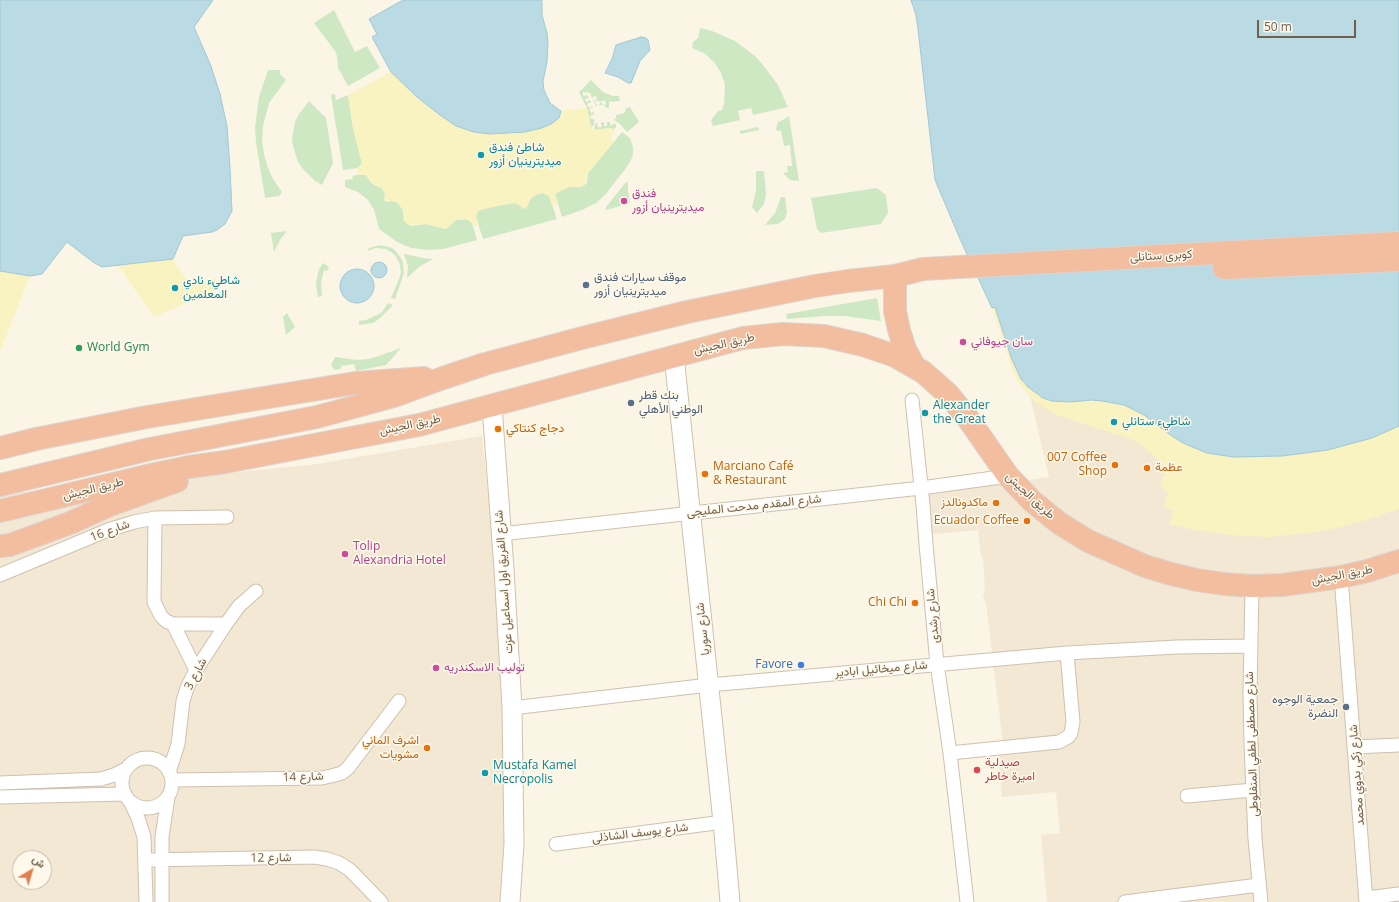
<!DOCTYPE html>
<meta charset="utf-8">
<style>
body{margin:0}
#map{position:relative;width:1399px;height:902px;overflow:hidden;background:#fbf5e5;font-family:"Open Sans",Vazirmatn,sans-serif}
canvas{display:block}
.north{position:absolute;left:12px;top:850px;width:40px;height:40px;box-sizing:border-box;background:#fef9eb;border:1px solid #c6bbab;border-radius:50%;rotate:38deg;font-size:11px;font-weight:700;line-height:16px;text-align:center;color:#735e4b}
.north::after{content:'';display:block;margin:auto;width:14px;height:18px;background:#e17e4f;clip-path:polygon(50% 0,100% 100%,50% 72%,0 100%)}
.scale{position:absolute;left:1257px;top:20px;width:99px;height:18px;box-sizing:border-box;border:2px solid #735e4b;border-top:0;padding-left:5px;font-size:12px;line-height:14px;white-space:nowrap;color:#735e4b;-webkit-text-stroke:3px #fef9eb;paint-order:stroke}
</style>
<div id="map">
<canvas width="1399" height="902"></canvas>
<div class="north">ش</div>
<div class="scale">50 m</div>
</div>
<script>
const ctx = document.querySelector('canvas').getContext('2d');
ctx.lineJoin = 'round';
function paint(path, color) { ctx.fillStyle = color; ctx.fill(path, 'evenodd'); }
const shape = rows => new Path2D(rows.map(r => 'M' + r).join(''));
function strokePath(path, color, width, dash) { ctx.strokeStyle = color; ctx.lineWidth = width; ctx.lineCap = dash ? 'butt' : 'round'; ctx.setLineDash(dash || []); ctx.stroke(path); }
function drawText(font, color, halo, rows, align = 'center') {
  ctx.font = font + ' "Open Sans",Vazirmatn,sans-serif'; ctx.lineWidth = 3; ctx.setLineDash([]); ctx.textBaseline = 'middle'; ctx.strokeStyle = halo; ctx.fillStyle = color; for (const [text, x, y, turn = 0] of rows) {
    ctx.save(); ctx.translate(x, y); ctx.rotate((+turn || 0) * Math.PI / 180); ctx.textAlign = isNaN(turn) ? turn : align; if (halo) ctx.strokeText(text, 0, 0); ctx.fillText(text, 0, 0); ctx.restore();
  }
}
paint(shape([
 [1028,387,1394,429,1399,426,1399,902,1047,902,1041,835,1060,833,1056,792,1002,797,998,753,1004,753,986,603,983,596,985,590,983,558,981,556,978,530,925,535,922,495,1049,477],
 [482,436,504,650,508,798,503,902,0,902,0,494,311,465],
 [20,858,44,858,44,882,20,882]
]), '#f3e8d4');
paint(shape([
 [334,10,355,52,367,46,380,68,348,86,338,68,337,56,335,51,314,23],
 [700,28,712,31,735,41,755,56,763,65,778,85,788,107,753,115,751,108,738,111,740,120,713,126,711,120,718,111,722,110,724,104,725,85,721,73,714,62,704,53,692,48,693,42,698,38],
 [268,70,280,70,280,74,286,80,269,103,263,126,262,141,264,154,268,168,273,179,282,192,279,196,265,198,256,142,255,127,259,97],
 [591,80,603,92,613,96,619,96,620,101,609,102,609,109,604,106,606,103,604,100,601,102,603,105,599,105,601,102,599,101,596,101,595,103,598,106,596,106,593,100,596,101,597,97,594,96,592,98,590,93,583,92,583,95,584,96,587,95,589,98,585,99,586,102,587,102,590,100,591,103,588,103,587,106,590,108,592,106,593,108,590,108,590,112,592,113,594,111,594,115,592,114,590,117,591,119,594,119,594,124,591,128,587,108,579,92],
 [335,94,336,100,348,95,353,128,362,163,361,165,357,168,343,170,331,95],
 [309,101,326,118,333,163,322,185,315,181,303,169,298,162,293,146,292,138,295,122,299,114],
 [630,107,639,122,627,132,620,124,614,120,616,118,616,115,622,114,625,112,626,108],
 [789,116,799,181,790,180,783,173,788,172,787,166,792,166,790,145,784,146,781,131,777,131,776,129,778,122,785,119],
 [604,122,604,126,607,126,607,122,610,122,610,125,612,126,614,123,616,125,616,127,613,130,612,128,594,130,595,124,598,123,597,126,600,128,602,125,600,123],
 [758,127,759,130,740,134,740,131],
 [622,132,630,138,633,147,633,153,632,158,626,168,605,195,596,203,582,210,562,217,555,194,564,188,574,186,580,186,587,183,588,173],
 [756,171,764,171,766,194,764,204,757,213,752,207,756,190],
 [363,174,366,175,374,185,382,188,385,194,384,200,393,201,398,203,403,210,404,221,411,226,426,224,446,229,456,220,467,219,472,223,477,240,443,249,429,250,411,248,397,242,379,229,374,210,368,200,358,192,345,187,345,180,353,179,352,176],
 [626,182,628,183,628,190,630,203,606,210,606,207],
 [877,188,886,195,888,213,881,224,821,233,817,229,811,198],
 [542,193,549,196,557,219,483,239,476,217,478,211,491,207,514,203,518,204,523,208,534,195],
 [781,197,785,197,787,212,785,219,778,224,765,225,775,213],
 [287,231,280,240,274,252,271,233],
 [379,245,389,247,394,249,401,258,403,262,404,273,395,299,391,298,399,279,401,272,399,262,394,254,386,249,376,248,367,251,369,248],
 [404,254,423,258,433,259,419,267,407,278,408,266],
 [323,263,329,267,327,271,324,270,321,282,322,296,318,297,316,283,319,269],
 [877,298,881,321,844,316,825,316,787,319,786,314],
 [388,303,393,305,379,319,373,323,359,325,359,321,366,320,377,315,382,312],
 [287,313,295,327,286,335,283,317],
 [401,348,386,365,356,371,354,364,341,366,341,369,335,370,331,365,335,357,357,360,368,359,379,356]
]), '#cfe8c4');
paint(shape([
 [391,72,417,97,551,124,559,118,561,111,587,108,592,130,612,128,614,132,610,138,614,142,588,173,585,185,581,187,569,187,555,194,558,204,552,205,549,196,542,193,538,194,531,198,526,209,522,208,518,204,514,203,491,207,478,211,476,217,479,225,473,226,472,223,470,220,463,218,456,220,446,229,426,224,408,225,404,221,403,210,398,203,393,201,385,202,385,194,382,188,371,183,366,175,359,175,357,168,361,165,362,163,353,128,348,95],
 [173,259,188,282,214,278,220,283,217,287,218,289,154,317,117,264],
 [0,271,30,276,0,352],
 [995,307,1012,360,1016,370,1021,379,1035,393,1052,401,1070,402,1091,400,1102,401,1124,405,1144,415,1172,436,1183,443,1207,453,1233,457,1246,458,1305,454,1350,444,1372,438,1399,426,1399,509,1366,520,1341,527,1315,532,1269,537,1229,535,1189,529,1169,524,1173,511,1164,507,1168,493,1160,486,1164,475,1162,465,1159,460,1145,448,1131,439,1054,414,1034,401,1019,383,1013,372,992,308]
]), '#f9f3c1');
const water = shape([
 [0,0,213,0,194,27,211,66,220,94,227,126,230,168,232,211,225,224,217,230,212,232,183,236,173,259,102,267,93,262,67,242,42,274,30,276,0,271,0,0],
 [403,0,542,0,542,15,547,33,548,44,547,62,543,81,544,90,550,103,561,111,559,118,551,124,542,128,525,132,489,134,474,132,456,126,440,115,417,97,391,72,372,37,377,34,369,19,403,0],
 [911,0,1399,0,1399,426,1372,438,1328,450,1282,456,1233,457,1207,453,1183,443,1172,436,1144,415,1124,405,1102,401,1091,400,1070,402,1052,401,1043,398,1028,387,1021,379,1012,360,995,307,992,308,960,239,935,180,918,29,916,15,911,0],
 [641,37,646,38,648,40,650,50,640,61,631,83,628,83,618,77,605,73,612,59,616,45,641,37],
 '371 270a8 8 0 1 1 16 0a8 8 0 1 1-16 0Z',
 '340 286a17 17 0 1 1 34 0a17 17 0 1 1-34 0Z'
]);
paint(water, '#badae4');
strokePath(water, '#a1c8d6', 1);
const street = shape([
 [912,400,923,505,926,544,937,664,950,753,967,902],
 [155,518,154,602,161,616,166,621,173,624,196,670],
 [501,534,921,488,1008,476],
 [0,575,108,530,134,522,155,518,227,517],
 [1341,577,1366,902],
 [1252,586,1250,694,1251,743,1255,839,1261,902],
 [173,624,226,624],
 [512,708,709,685,1067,653,1177,647,1251,646],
 [1354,747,1399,745],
 [950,753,1059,742,1068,737,1071,733,1073,722,1067,653],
 '122 783a25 25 0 1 1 50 0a25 25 0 1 1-50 0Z',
 [169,772,178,744,183,701,187,688,196,670,226,624,239,606,256,591],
 [172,780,322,778,335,775,342,773,348,768,399,701],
 [0,783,101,779,114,775,126,769],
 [1187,796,1253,790],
 [0,797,125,794],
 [130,801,138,818,144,837,146,902],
 [556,844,723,822],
 [145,860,314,857,327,859,339,863,350,870,381,902],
 [1366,898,1399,894],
 [162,902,162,837,168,797],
 [1125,902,1259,885]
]);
const secondary = shape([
 [674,356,723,822,730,902],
 [492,406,504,569,512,708,514,844,510,902]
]);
const highway = shape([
 [1224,268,1399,260],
 [895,276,895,311,899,330,905,349,914,366],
 [0,448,36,439,147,417,355,383,424,378],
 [0,485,150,449,317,417,394,396,443,378,485,364,582,338,687,312,815,286,848,281,895,276,923,269,1399,243],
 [0,511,155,474,189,467,225,462,419,425,743,338,783,334,824,336,863,345,895,356,923,372,948,394,969,420,1008,476,1032,501,1059,523,1088,541,1145,566,1171,574,1197,580,1224,584,1252,586,1282,585,1341,577,1367,571,1399,561],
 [0,546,10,545,70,523,110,505,177,481]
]);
strokePath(street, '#cfc0af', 15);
strokePath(secondary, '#d1c0ac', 21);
strokePath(highway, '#dbd5d0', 24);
strokePath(street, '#fff', 13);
strokePath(secondary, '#fff', 19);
strokePath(highway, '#f3bd9f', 22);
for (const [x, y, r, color] of [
 [481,155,4,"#0f9aa8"],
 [624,201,4,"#d1479c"],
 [586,285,4,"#5c6f8a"],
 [175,288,4,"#0f9aa8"],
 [963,342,4,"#d1479c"],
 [79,348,4,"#2e9e5b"],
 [631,403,4,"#5c6f8a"],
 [925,413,4,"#0f9aa8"],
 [1114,422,4,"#0f9aa8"],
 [498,429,4,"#e8710a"],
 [1115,465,4,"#e8710a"],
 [1147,468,4,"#e8710a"],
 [705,474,4,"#e8710a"],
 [996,503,4,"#e8710a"],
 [1027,521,4,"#e8710a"],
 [345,554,4,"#d1479c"],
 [915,603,4,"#e8710a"],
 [801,665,4,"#3f7fe0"],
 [436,668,4,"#d1479c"],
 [1346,707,4,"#5c6f8a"],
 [427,748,4,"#e8710a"],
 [977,770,4,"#e0444e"],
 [485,773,4,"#0f9aa8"]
]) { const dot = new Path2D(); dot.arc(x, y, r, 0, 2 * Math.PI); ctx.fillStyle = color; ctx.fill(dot); strokePath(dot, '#fef9eb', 1.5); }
drawText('12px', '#0d838f', '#fef9eb', [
 ["شاطئ فندق",489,148],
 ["ميديترينيان أزور",489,162],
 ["شاطيء نادي",183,281],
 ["المعلمين",183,295],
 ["Alexander",933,406],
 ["the Great",933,420],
 ["شاطيء ستانلي",1122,422],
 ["Mustafa Kamel",493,766],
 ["Necropolis",493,780]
], 'left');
drawText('12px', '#b23c85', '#fef9eb', [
 ["فندق",632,194],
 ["ميديترينيان أزور",632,208],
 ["سان جيوفاني",971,342],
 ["Tolip",353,547],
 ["Alexandria Hotel",353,561],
 ["توليب الاسكندريه",444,668]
], 'left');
drawText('12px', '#735e4b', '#fef9eb', [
 ["كوبرى ستانلى",1161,256,-3],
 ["طريق الجيش",724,344,-13],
 ["طريق الجيش",410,425,-12],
 ["طريق الجيش",93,489,-14],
 ["طريق الجيش",1030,496,43],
 ["شارع المقدم مدحت المليجى",754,506,-6],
 ["شارع 16",110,531,-21],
 ["طريق الجيش",1342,575,-11],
 ["شارع الفريق اول اسماعيل عزت",504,582,-94],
 ["شارع رشدى",933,616,-95],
 ["شارع سوريا",703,629,-96],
 ["شارع ميخائيل ابادير",881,669,-5],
 ["شارع 3",196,674,-62],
 ["شارع مصطفى لطفي المنفلوطى",1252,744,-92],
 ["شارع زكي بدوي محمد",1357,775,-94],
 ["شارع 14",303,777,-2],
 ["شارع يوسف الشاذلى",640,833,-7],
 ["شارع 12",271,858,-1]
]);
drawText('12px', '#4e5e75', '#fef9eb', [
 ["موقف سيارات فندق",594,278],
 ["ميديترينيان أزور",594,292],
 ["بنك قطر",639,396],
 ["الوطني الأهلي",639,410],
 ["جمعية الوجوه",1338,700,"right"],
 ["النضرة",1338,714,"right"]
], 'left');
drawText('12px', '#27864d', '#fef9eb', [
 ["World Gym",87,348]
], 'left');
drawText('12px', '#c56008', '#fef9eb', [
 ["دجاج كنتاكي",506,429,"left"],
 ["007 Coffee",1107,458],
 ["Shop",1107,472],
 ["Marciano Café",713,467,"left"],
 ["& Restaurant",713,481,"left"],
 ["عظمة",1155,468,"left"],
 ["ماكدونالدز",988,503],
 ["Ecuador Coffee",1019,521],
 ["Chi Chi",907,603],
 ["اشرف الماني",419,741],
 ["مشويات",419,755]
], 'right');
drawText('12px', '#366cbe', '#fef9eb', [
 ["Favore",793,665]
], 'right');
drawText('12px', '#be3a42', '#fef9eb', [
 ["صيدلية",985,763],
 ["اميرة خاطر",985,777]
], 'left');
</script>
